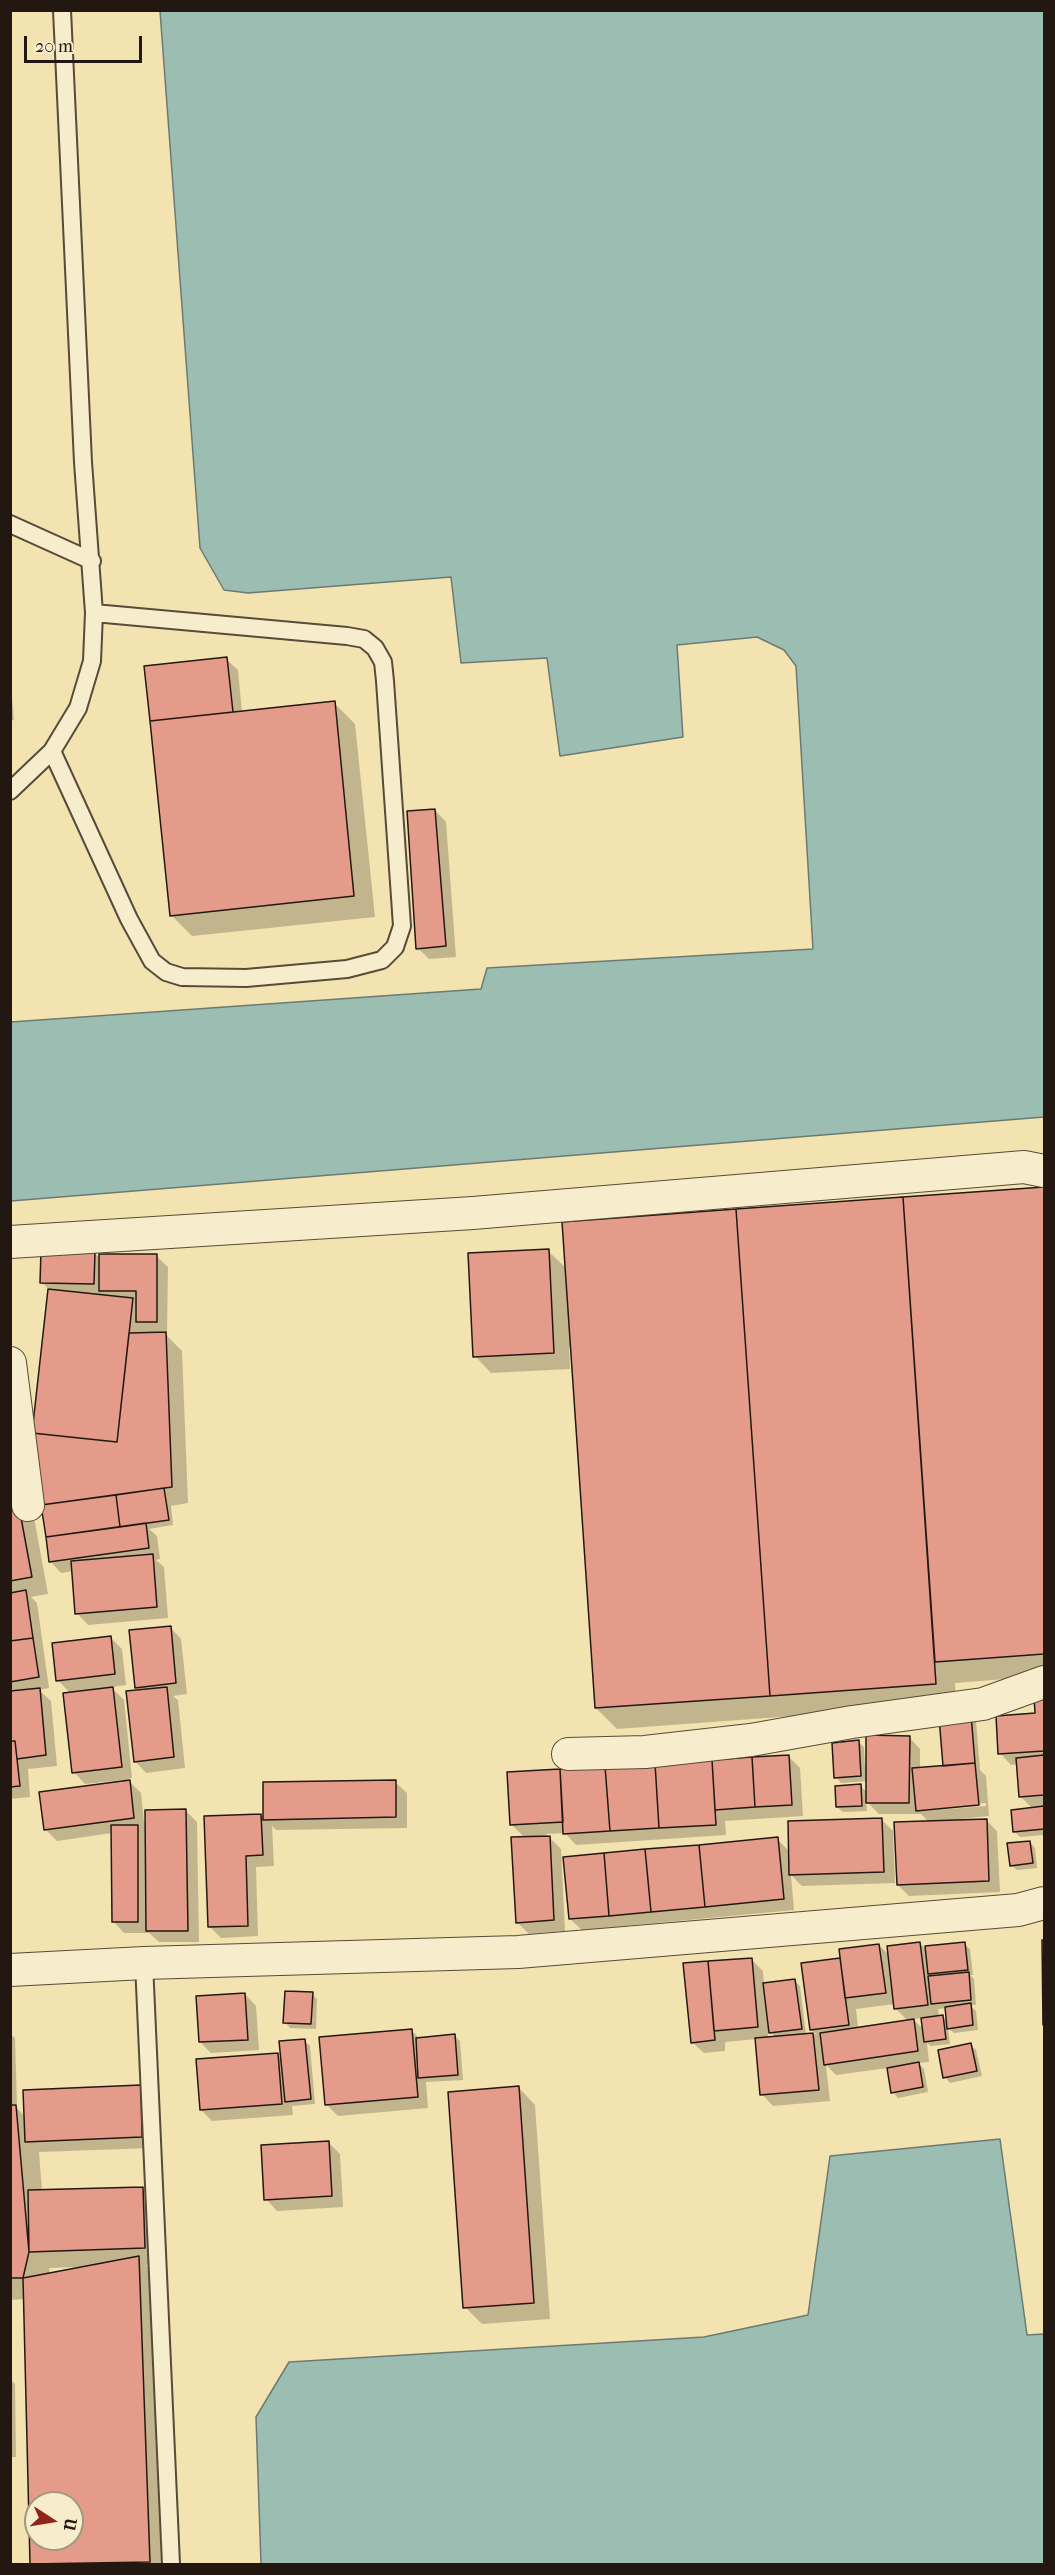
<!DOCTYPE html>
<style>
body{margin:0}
#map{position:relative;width:1055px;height:2575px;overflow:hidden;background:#f3e3b1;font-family:"IM FELL French Canon",serif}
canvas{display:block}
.frame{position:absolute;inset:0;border:12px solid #231811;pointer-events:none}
.north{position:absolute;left:24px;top:2491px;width:60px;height:60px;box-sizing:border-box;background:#f7edcc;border:2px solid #a29881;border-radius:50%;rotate:102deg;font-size:16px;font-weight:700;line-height:24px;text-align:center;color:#231811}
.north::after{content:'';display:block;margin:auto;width:21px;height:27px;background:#8f2418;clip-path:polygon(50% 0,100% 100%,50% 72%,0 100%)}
.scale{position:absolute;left:24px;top:36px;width:118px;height:27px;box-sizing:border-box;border:3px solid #231811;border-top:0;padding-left:8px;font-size:18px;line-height:21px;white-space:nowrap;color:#231811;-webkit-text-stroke:4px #f7edcc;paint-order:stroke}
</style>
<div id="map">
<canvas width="1055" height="2575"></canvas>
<div class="frame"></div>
<div class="north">U</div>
<div class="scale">20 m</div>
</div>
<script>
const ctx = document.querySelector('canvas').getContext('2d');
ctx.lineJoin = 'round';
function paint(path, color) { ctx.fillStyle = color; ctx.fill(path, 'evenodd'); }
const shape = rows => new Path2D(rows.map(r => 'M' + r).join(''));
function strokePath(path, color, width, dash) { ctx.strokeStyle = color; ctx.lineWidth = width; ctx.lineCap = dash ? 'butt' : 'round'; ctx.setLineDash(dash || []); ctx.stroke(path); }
const water = shape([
 [160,11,1044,11,1044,1117,11,1201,11,1022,481,989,487,968,813,949,796,666,784,650,757,637,677,645,683,737,560,756,547,658,461,663,451,577,248,593,224,590,200,548,160,11],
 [1000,2139,1027,2335,1044,2334,1044,2564,261,2564,256,2417,289,2362,704,2337,808,2315,830,2156,1000,2139]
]);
paint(water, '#9cbdb1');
strokePath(water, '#6c7b71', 1.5);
paint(shape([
 [226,659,238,670,242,713,334,703,355,724,375,917,192,936,171,915,146,668],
 [10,673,14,720,10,721],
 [435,810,446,822,456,957,429,959,418,948],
 [1044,1189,1044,1676,955,1683,956,1704,617,1729,596,1708,572,1347,569,1347,570,1369,491,1373,475,1356,548,1251,566,1268,563,1223],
 [94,1253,101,1259,156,1256,168,1267,167,1333,164,1333,182,1351,188,1503,171,1506,173,1525,149,1529,157,1536,160,1559,156,1560,164,1567,168,1618,88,1625,77,1613,73,1571,61,1573,50,1561,33,1433,49,1290,42,1282],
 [10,1386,48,1594,31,1597,37,1603,49,1688,39,1690,51,1701,57,1766,28,1769,30,1797,10,1799],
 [170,1627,181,1639,187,1694,173,1696,178,1700,185,1768,146,1773,135,1761,140,1691,136,1687],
 [111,1638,122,1649,126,1685,111,1687,124,1700,132,1778,127,1779,141,1793,144,1822,186,1811,197,1822,199,1942,159,1942,149,1933,124,1933,113,1921,112,1833,57,1841,45,1829,122,1782,122,1780,85,1784,74,1772,70,1693,58,1680],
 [1044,1698,1044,1835,1020,1837,1015,1832,1033,1809,1021,1797,1018,1764,1011,1765,1000,1753,1037,1714,1036,1699],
 [971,1716,976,1721,980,1770,986,1776,989,1816,960,1819,960,1821,986,1820,997,1831,1000,1892,909,1896,898,1885,929,1822,921,1814,879,1814,866,1801,867,1811,843,1812,837,1807,860,1786,868,1793,868,1781,841,1783,836,1777,858,1742,864,1747,865,1768,868,1768,909,1737,920,1749,920,1769,947,1767],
 [986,1803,986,1806,925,1811,925,1808],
 [789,1757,800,1768,803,1816,725,1821,726,1835,576,1845,565,1833,546,1834,561,1849,565,1931,529,1934,517,1922,525,1838,512,1825],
 [395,1782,407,1793,407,1828,276,1830,272,1826,274,1866,256,1867,258,1936,221,1938,210,1927,261,1815,265,1820],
 [881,1819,893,1831,895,1883,802,1886,791,1875,794,1910,582,1930,570,1919,777,1839,790,1852],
 [1030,1842,1035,1848,1037,1868,1017,1870,1011,1865],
 [1043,1942,1044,1942,1044,2012],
 [920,1943,927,1951,964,1944,970,1949,973,1975,970,1975,974,1979,976,2005,970,2005,976,2011,978,2030,954,2033,948,2028,950,2044,931,2046,927,2043,929,2062,918,2063,924,2069,928,2092,898,2098,893,2092,888,2068,836,2075,826,2065,830,2101,773,2106,762,2094,757,2039,725,2042,725,2051,704,2053,692,2042,751,1959,763,1971,764,1984,795,1981,800,1986,806,2035,816,2034,811,2030,803,1964,841,1959,879,1945,890,1956],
 [895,2004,896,2009,908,2021,858,2029,856,2009],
 [946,2008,948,2022,942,2017,939,2017,938,2009],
 [922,2018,924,2030,913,2019],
 [768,2029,776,2038,768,2038],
 [245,1994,256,2006,259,2050,211,2053,200,2042],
 [312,1994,317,1999,316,2029,290,2028,285,2022],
 [411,2030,420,2039,455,2036,460,2041,463,2080,426,2082,428,2108,338,2116,326,2104],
 [10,2034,15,2038,17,2105,10,2104],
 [304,2040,310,2046,315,2104,292,2106,293,2115,212,2121,201,2110,278,2055,282,2060],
 [970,2045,976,2050,982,2076,950,2083,945,2077],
 [140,2087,151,2098,153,2148,39,2152,42,2191,142,2188,159,2205,161,2264,146,2265,159,2278,170,2564,31,2564,25,2299,10,2300,10,2107,15,2106,25,2117],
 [78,2267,78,2269,50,2274,49,2268],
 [36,2503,72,2503,72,2539,36,2539],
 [519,2088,535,2105,550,2319,482,2324,465,2307],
 [329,2143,340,2154,343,2207,277,2211,266,2199],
 [10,2379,15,2384,16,2457,10,2457]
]), '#0003');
const building = shape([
 [227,657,233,712,150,721,144,666,227,657],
 [335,701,354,896,170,916,150,721,335,701],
 [435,809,446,946,416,949,407,811,435,809],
 [1044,1187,1044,1654,935,1662,903,1197,1044,1187],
 [903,1197,936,1684,770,1696,736,1209,903,1197],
 [736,1209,770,1696,595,1708,562,1222,736,1209],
 [549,1249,554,1353,473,1357,468,1253,549,1249],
 [41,1250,95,1252,94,1284,40,1283,41,1250],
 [99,1254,157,1254,157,1322,136,1322,136,1291,99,1291,99,1254],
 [48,1289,133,1298,117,1442,32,1433,48,1289],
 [166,1332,172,1487,41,1505,32,1433,117,1442,129,1333,166,1332],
 [10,1458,32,1577,10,1581,10,1458],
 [164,1488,169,1520,120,1527,116,1495,164,1488],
 [116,1495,120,1527,46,1537,41,1505,116,1495],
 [146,1523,149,1548,49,1562,46,1537,146,1523],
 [153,1554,157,1607,75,1614,71,1561,153,1554],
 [26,1590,33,1638,10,1641,10,1593,26,1590],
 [171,1626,176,1683,135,1688,129,1630,171,1626],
 [111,1636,115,1674,56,1681,52,1643,111,1636],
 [33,1638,39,1677,10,1682,10,1641,33,1638],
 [113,1687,122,1767,72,1773,63,1693,113,1687],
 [167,1687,174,1757,134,1762,126,1691,167,1687],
 [40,1688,46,1755,17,1759,15,1741,10,1741,10,1691,40,1688],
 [1034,1697,1044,1697,1044,1751,998,1754,996,1716,1035,1713,1034,1697],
 [971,1714,975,1763,943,1766,939,1717,971,1714],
 [866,1735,910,1736,909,1803,866,1803,866,1735],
 [859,1740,861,1776,834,1778,832,1743,859,1740],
 [10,1741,15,1741,20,1786,10,1787,10,1741],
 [789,1755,792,1805,755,1807,752,1757,789,1755],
 [1044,1755,1044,1795,1019,1797,1016,1758,1044,1755],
 [752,1757,755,1807,715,1810,712,1760,752,1757],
 [712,1760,716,1825,659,1828,655,1763,712,1760],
 [655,1763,659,1828,610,1831,605,1766,655,1763],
 [975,1763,979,1805,916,1811,912,1768,975,1763],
 [605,1766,610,1831,563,1834,560,1769,605,1766],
 [560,1769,563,1822,510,1825,507,1772,560,1769],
 [130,1780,134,1818,44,1830,39,1792,130,1780],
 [396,1780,396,1817,263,1820,263,1782,396,1780],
 [861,1784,862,1806,836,1807,835,1786,861,1784],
 [1044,1806,1044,1829,1013,1832,1011,1810,1044,1806],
 [186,1809,188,1931,146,1931,145,1810,186,1809],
 [261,1814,263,1855,246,1856,248,1926,208,1927,204,1816,261,1814],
 [882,1818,884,1872,789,1875,788,1821,882,1818],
 [987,1819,989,1881,897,1885,894,1822,987,1819],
 [111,1825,138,1825,138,1922,112,1922,111,1825],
 [550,1836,554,1920,516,1923,511,1837,550,1836],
 [778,1837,784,1899,705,1907,699,1845,778,1837],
 [1030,1841,1033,1863,1010,1866,1007,1843,1030,1841],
 [699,1845,705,1907,651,1912,645,1849,699,1845],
 [645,1849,651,1912,609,1916,604,1853,645,1849],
 [604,1853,609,1916,569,1919,563,1857,604,1853],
 [1042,1940,1044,1940,1044,2025,1043,2025,1042,1940],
 [920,1942,928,2005,894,2009,887,1946,920,1942],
 [965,1942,968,1970,928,1974,925,1946,965,1942],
 [879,1944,886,1993,845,1998,839,1949,879,1944],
 [752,1958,758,2027,714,2031,708,1961,752,1958],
 [840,1958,849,2025,810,2030,801,1963,840,1958],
 [708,1961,715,2040,691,2043,683,1963,708,1961],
 [969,1972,971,2000,931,2004,928,1976,969,1972],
 [795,1979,802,2029,769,2033,763,1983,795,1979],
 [285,1991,313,1992,311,2024,283,2023,285,1991],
 [245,1993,248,2040,199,2042,196,1996,245,1993],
 [971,2003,973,2025,947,2029,945,2007,971,2003],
 [943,2015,946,2039,924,2042,921,2018,943,2015],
 [914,2019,918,2051,824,2065,820,2033,914,2019],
 [412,2029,418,2097,325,2105,319,2037,412,2029],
 [813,2033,819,2090,760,2095,755,2038,813,2033],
 [455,2034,458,2075,418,2078,416,2038,455,2034],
 [305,2039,311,2099,285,2102,279,2041,305,2039],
 [971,2043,977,2071,943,2078,938,2050,971,2043],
 [278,2053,282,2104,200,2110,196,2059,278,2053],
 [919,2062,923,2087,891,2093,887,2068,919,2062],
 [141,2085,142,2137,25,2142,23,2090,141,2085],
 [519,2086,534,2303,463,2308,448,2092,519,2086],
 [10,2105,16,2105,29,2252,23,2278,10,2278,10,2105],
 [329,2141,332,2196,264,2200,261,2145,329,2141],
 [143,2187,145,2248,29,2252,28,2190,143,2187],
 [139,2256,150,2562,30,2564,23,2278,139,2256],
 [36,2503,72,2503,72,2539,36,2539,36,2503]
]);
paint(building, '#e49b8a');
strokePath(building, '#231811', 1.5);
const service = shape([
 [10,524,92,561],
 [52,751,129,919,152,961,166,972,182,977,246,978,347,969,382,960,395,947,402,926,385,681,383,662,375,648,364,639,347,636,94,613],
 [10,791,52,751,78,708,92,661,94,613,83,462,62,10],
 [144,1963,171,2564]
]);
const minor = shape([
 [10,1242,473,1213,1024,1167,1044,1171],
 [10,1363,28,1505],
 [568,1754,645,1752,751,1740,852,1722,983,1704,1044,1682],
 [10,1970,144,1963,518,1952,1018,1910,1044,1903]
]);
strokePath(service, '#574b39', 20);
strokePath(minor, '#574b39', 34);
strokePath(service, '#f7edcc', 16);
strokePath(minor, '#f7edcc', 32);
</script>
